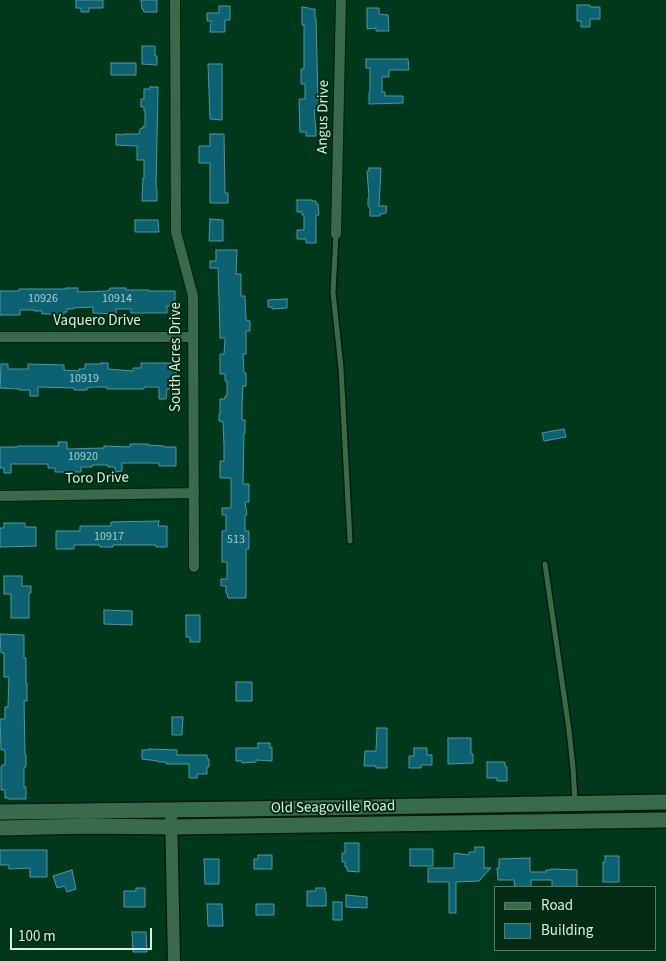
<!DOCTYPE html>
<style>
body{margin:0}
#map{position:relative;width:666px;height:961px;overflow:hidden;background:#00381b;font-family:"Source Sans 3",sans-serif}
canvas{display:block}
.legend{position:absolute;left:494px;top:886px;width:162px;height:65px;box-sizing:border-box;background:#042c15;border:1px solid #587b65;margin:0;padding:6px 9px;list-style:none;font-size:15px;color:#d6f1dd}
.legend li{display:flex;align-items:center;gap:10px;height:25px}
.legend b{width:25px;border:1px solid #587b65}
.scale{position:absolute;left:10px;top:928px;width:142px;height:22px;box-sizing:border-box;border:2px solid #d6f1dd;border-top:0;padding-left:6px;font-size:15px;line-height:18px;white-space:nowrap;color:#d6f1dd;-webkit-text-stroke:4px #042c15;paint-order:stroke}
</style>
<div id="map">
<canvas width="666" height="961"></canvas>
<ul class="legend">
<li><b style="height:6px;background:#386b4a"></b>Road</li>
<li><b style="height:14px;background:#0c6271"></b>Building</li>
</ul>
<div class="scale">100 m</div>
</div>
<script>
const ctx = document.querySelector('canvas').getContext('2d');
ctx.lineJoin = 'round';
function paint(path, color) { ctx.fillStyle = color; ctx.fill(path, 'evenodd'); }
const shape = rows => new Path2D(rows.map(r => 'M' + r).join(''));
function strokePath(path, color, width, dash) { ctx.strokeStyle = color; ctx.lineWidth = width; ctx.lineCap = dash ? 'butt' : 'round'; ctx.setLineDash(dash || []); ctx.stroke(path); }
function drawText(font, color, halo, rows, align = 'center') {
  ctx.font = font + ' "Source Sans 3",sans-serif'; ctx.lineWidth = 4; ctx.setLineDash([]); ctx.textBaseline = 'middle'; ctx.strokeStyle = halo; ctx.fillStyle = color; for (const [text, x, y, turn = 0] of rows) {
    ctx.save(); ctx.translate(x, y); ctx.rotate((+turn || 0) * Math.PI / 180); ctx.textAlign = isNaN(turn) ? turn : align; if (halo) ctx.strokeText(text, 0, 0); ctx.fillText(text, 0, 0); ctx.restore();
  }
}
const building = shape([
 [76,0,103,0,103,8,89,8,89,12,81,12,81,8,76,8,76,0],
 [141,0,157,0,157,12,144,12,143,9,142,9,141,0],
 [577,5,590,5,590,7,600,7,600,19,590,19,590,27,581,27,581,21,577,21,577,5],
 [219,6,230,6,230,20,225,20,225,32,210,32,211,21,207,21,207,13,219,13,219,6],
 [302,7,309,8,310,9,315,9,315,18,316,18,318,101,320,100,320,110,314,110,316,131,316,136,306,136,306,132,300,132,299,99,305,99,305,84,301,84,301,69,304,69,304,25,302,25,302,7],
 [367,8,379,8,379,14,388,15,389,31,376,31,376,28,367,29,367,8],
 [142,46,155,46,155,56,157,56,157,65,142,64,142,46],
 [366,59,408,59,409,70,389,70,389,77,382,77,382,92,385,92,385,96,403,96,403,103,369,104,369,93,370,91,370,68,366,68,366,59],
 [111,63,136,63,136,75,111,75,111,63],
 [208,64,222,64,222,120,210,119,208,64],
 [150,87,158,87,156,189,157,189,157,201,142,201,143,178,144,178,144,160,137,160,137,146,116,145,116,134,123,135,123,134,139,134,140,129,143,128,143,126,145,127,145,111,144,111,144,107,141,107,141,99,144,99,144,89,150,89,150,87],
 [210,134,224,134,225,193,228,193,228,203,210,203,210,163,199,163,199,146,210,146,210,134],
 [369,168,381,168,379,206,387,206,386,213,380,214,380,216,370,216,370,208,368,206,368,198,369,197,367,171,369,171,369,168],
 [297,200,312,200,312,201,316,201,316,204,318,204,319,215,317,215,316,216,316,243,306,243,306,239,297,239,297,230,304,230,304,215,302,215,302,212,297,212,297,200],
 [210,219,223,220,223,241,209,241,210,219],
 [135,220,158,220,159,232,135,232,135,220],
 [216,250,237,250,236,274,241,274,241,296,245,296,246,320,250,321,250,331,246,331,246,354,243,354,244,373,246,373,246,386,243,386,242,406,242,420,245,420,245,433,244,433,243,484,249,484,249,502,245,502,247,515,245,515,245,531,249,531,249,549,246,549,246,598,228,598,227,593,226,593,226,586,221,586,221,579,227,579,227,562,222,562,222,531,226,531,226,515,222,515,222,508,231,508,231,478,220,478,220,461,224,461,224,445,223,422,219,421,219,414,220,414,220,399,225,399,225,396,227,396,227,381,225,381,225,374,220,374,220,354,224,354,225,338,220,338,220,331,218,268,210,268,210,261,216,261,216,250],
 [66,288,78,288,78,292,108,291,108,290,110,290,110,288,126,288,126,290,149,290,149,291,175,291,175,306,167,306,167,313,131,313,131,309,116,309,116,314,93,313,93,307,73,308,73,309,67,309,67,312,64,312,64,314,42,314,42,311,34,311,34,310,20,310,20,315,0,315,0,291,19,291,19,289,66,289,66,288],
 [287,299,287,308,272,309,272,307,268,307,268,300,287,299],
 [101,363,108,363,108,369,133,371,133,368,141,368,141,363,172,363,172,365,176,365,176,389,167,389,166,399,159,399,159,387,144,387,144,389,107,389,107,387,93,387,87,388,87,390,74,390,74,388,38,387,38,396,30,396,30,390,19,390,19,389,0,388,1,364,8,364,8,369,28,369,28,364,64,365,64,370,79,371,79,369,85,369,85,364,101,364,101,363],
 [564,429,566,437,544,441,542,433,564,429],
 [58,442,67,442,67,449,104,448,104,446,130,447,130,444,148,444,148,445,164,446,164,447,176,447,176,466,159,466,159,463,122,463,122,471,115,472,115,467,108,467,108,465,92,465,92,467,81,467,81,472,55,472,55,468,48,468,48,464,11,464,11,473,4,473,4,468,0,468,0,447,18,447,18,446,59,446,58,442],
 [159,521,158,526,167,526,167,547,156,547,156,545,113,545,113,547,100,547,100,545,74,545,74,549,56,549,56,531,80,531,80,526,111,526,111,522,159,521],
 [4,523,25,523,25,527,36,527,36,546,0,547,0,528,4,528,4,523],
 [4,576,22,576,22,586,31,586,31,593,29,593,29,618,11,618,11,594,4,594,4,576],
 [104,610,132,611,132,625,104,624,104,610],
 [186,615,200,615,200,642,190,642,190,637,186,637,186,615],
 [0,634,24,635,24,658,26,658,26,683,27,683,27,701,24,701,25,755,26,755,26,767,24,767,24,787,26,787,26,799,8,799,8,798,5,798,5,790,1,790,1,767,2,765,5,765,5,750,1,750,0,719,5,719,5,707,8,707,9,677,4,677,4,653,1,653,0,634],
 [236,682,252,682,252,701,236,701,236,682],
 [172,717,183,717,182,735,172,735,172,717],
 [377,728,387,728,387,768,376,768,376,766,364,766,365,751,376,751,377,728],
 [448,738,471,738,471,754,473,754,473,763,448,764,448,738],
 [258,743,270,743,270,748,272,747,272,761,256,760,256,762,242,763,242,761,236,761,236,748,258,748,258,743],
 [414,748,427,748,427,755,432,755,432,765,421,765,421,768,409,768,409,756,414,756,414,748],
 [149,749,177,750,177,755,207,755,207,759,209,759,209,767,207,767,207,774,197,774,197,778,189,778,189,764,166,764,166,762,158,762,158,761,142,759,142,750,149,750,149,749],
 [487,762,505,762,505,766,507,767,507,781,497,781,497,778,487,778,487,762],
 [345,843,359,843,359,872,347,871,347,867,345,867,345,862,342,862,342,853,345,853,345,843],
 [475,847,484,847,484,868,491,868,479,881,456,882,456,913,449,913,449,882,428,882,428,868,454,868,454,853,469,855,469,852,475,852,475,847],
 [410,849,433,849,433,866,410,866,410,849],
 [0,850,47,850,47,877,30,877,30,868,9,869,9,865,0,865,0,850],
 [258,855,272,855,272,869,254,869,254,859,258,859,258,855],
 [605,856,619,856,619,882,603,882,603,862,605,862,605,856],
 [530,858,530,872,546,872,546,870,551,870,551,869,577,870,577,887,552,887,552,880,531,880,531,887,515,887,514,880,498,880,497,868,499,868,499,859,530,858],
 [204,859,219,859,219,884,205,884,204,859],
 [72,870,76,889,67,892,65,886,57,888,53,876,72,870],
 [136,888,145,888,145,907,124,907,124,891,136,891,136,888],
 [316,888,325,888,325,892,326,892,326,906,307,906,307,891,316,891,316,888],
 [346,895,367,897,367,908,346,907,346,895],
 [333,902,342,902,342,920,333,920,333,902],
 [207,904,222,904,223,926,208,926,207,904],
 [256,904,274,904,274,915,256,915,256,904],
 [132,932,146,932,147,952,133,952,132,932]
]);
paint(building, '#0c6271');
strokePath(building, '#4c96a6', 1);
const service = shape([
 [336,234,333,292,341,368,350,541],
 [545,564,569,730,573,768,575,801]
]);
const minor = shape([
 [175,0,176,232,193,296,194,567],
 [336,234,341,0],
 [0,337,193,337],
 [0,496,194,493]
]);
const tertiary = shape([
 [171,809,174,961]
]);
const secondary = shape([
 [0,812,243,809,666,802],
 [0,828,89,826,171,827,666,820]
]);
strokePath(service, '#021c0c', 8);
strokePath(minor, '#021c0c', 12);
strokePath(tertiary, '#021c0c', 15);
strokePath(secondary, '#021c0c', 18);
strokePath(service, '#386b4a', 5);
strokePath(minor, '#386b4a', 10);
strokePath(tertiary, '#386b4a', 12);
strokePath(secondary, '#386b4a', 15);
drawText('12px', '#a4cdc2', null, [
 ["10926",43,299],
 ["10914",117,299],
 ["10919",84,379],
 ["10920",83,457],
 ["10917",109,537],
 ["513",236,540]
]);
drawText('15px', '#d6f1dd', '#042c15', [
 ["Angus Drive",324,117,-89],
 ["Vaquero Drive",97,322],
 ["South Acres Drive",177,357,-90],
 ["Toro Drive",97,479,-1],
 ["Old Seagoville Road",333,808,-1]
]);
</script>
